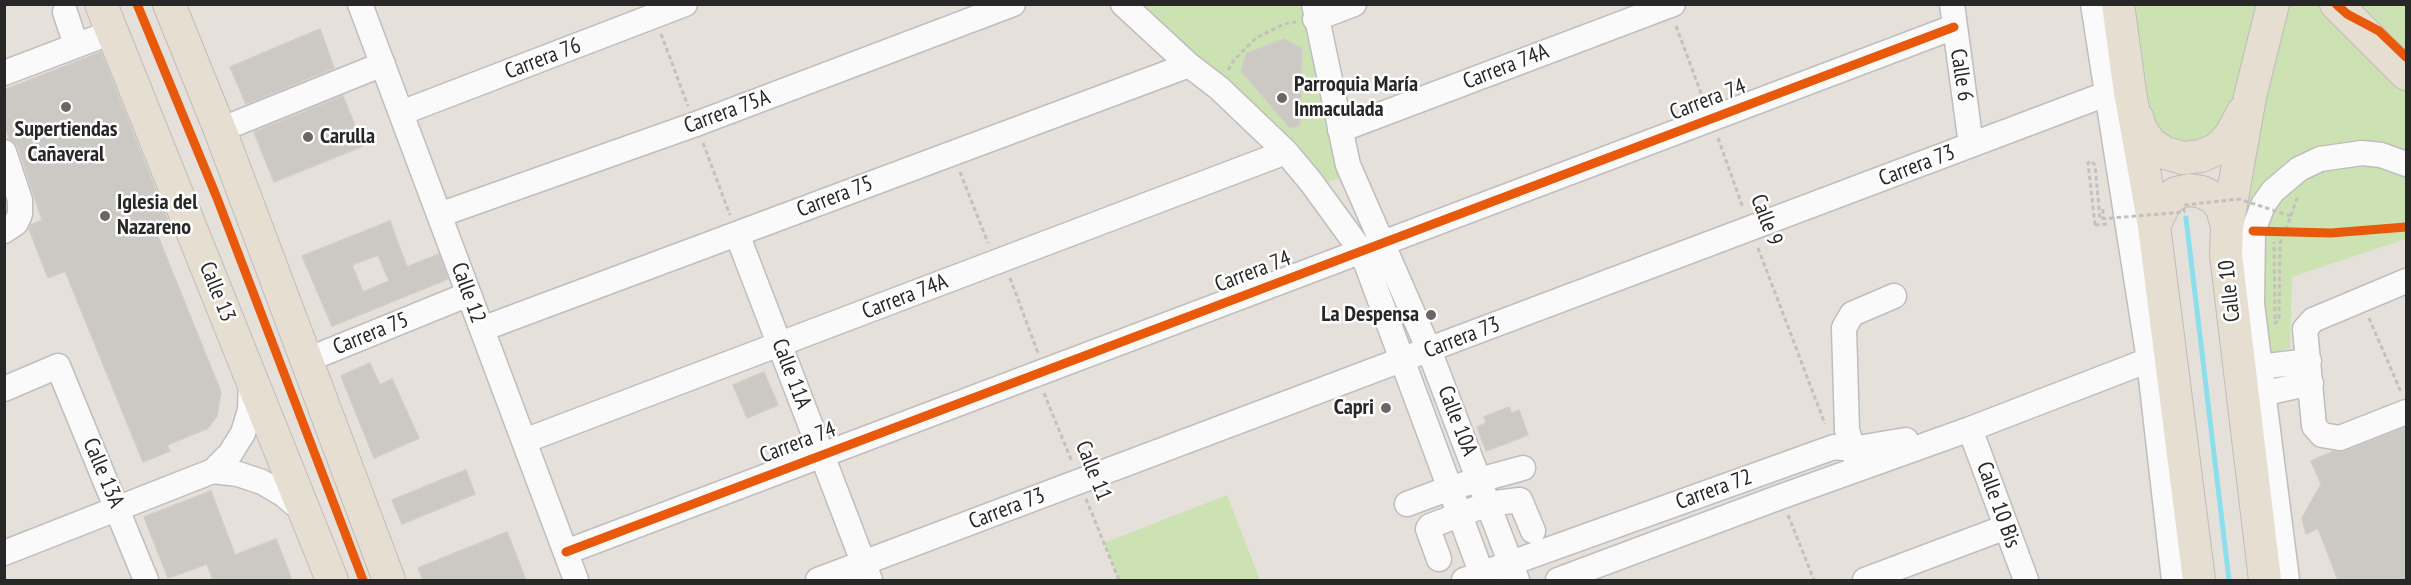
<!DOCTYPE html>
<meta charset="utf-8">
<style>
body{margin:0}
#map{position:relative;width:2411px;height:585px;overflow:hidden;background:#e6e0db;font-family:"PT Sans Narrow",sans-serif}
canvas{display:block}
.frame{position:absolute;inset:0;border:6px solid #272727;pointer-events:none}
</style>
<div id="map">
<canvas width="2411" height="585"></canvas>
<div class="frame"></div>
</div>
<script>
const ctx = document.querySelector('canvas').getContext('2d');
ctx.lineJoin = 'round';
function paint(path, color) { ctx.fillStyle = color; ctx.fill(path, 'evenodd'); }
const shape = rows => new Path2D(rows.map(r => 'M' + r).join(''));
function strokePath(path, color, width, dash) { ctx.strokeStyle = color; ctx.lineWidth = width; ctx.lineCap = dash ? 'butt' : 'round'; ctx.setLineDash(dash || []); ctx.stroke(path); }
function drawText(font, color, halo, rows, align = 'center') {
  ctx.font = font + ' "PT Sans Narrow",sans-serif'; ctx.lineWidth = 5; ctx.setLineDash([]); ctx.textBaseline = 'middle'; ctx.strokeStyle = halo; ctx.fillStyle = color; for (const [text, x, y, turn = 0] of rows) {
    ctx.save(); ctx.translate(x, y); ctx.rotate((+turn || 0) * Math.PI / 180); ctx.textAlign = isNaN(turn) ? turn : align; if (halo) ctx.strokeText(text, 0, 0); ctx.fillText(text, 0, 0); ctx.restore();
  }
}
paint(shape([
 [1123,5,1314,5,1342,177,1324,184],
 [1284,39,1301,49,1300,125,1290,128,1242,71,1247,53],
 [2118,5,2406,5,2406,239,2292,277,2290,348,2258,357,2227,227,2249,100,2217,149,2150,143],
 [1227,495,1260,580,1119,580,1104,543]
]), '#cce2b2');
strokePath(shape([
 [2186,218,2229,580]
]), '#8bdeec', 5);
const building = shape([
 [320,29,334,68,246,104,230,67,320,29],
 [1284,39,1302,49,1300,125,1290,128,1241,71,1247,53,1284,39],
 [101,52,171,228,157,234,221,392,217,416,208,428,167,445,170,451,143,462,65,271,48,278,29,229,31,225,42,220,18,147,10,140,4,125,4,90,101,52],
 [343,96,363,146,274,182,254,132,343,96],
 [390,221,407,267,439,254,448,279,332,326,302,256,390,221],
 [378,255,389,281,363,292,352,265,378,255],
 [370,363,380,385,392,379,419,438,374,458,341,376,370,363],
 [764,372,778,405,747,418,733,385,764,372],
 [1509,407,1511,413,1519,410,1528,435,1486,451,1477,427,1486,423,1484,417,1509,407],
 [2406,427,2406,580,2338,580,2318,528,2306,534,2302,518,2321,484,2311,461,2334,451,2345,451,2406,427],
 [466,470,475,494,402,524,392,500,466,470],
 [211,491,235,555,276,539,292,580,213,580,207,564,168,578,144,517,211,491],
 [507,532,526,580,423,580,418,568,507,532]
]);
paint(building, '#ccc9c5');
strokePath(building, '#d1ccc8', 1.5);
const minor = shape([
 [360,4,576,580],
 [1123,4,1189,65,1219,88,1286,152,1311,182,1362,252,1484,580],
 [1314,4,1348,165,1429,350,1517,580],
 [1952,4,1971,145],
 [2093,4,2149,360,2174,580],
 [65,12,76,45],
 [1315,19,1354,4],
 [4,73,112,32],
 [401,113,685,4],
 [220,130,383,64],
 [1340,130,1673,4],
 [4,152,20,200,20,214,16,223,4,231],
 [439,215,696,124,1013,4],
 [737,234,870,580],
 [2406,281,2313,320,2305,329,2314,426,2322,435,2340,438,2406,412],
 [482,329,1189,65],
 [307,360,469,294],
 [2259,367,2309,361],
 [4,389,58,366,146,580],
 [2261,394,2311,383],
 [1970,429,2026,580],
 [524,441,1286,152],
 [1857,462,1847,430,1844,328,1852,314,1894,296],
 [213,471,238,474,262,482,284,495,304,512],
 [1407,504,1450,488,1523,468],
 [566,552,1954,27],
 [4,553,213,471,230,454,243,433,250,410,251,382],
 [1439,559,1428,529,1430,526,1488,504,1520,500,1533,531],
 [818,580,2106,94],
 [1464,580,1834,447,1852,449,1906,440],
 [1558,580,1780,497,1970,429,2149,360],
 [1865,580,2006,527],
 [2287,580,2252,304,2253,231,2263,205,2273,191,2299,169,2320,159,2362,153,2381,155,2406,164]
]);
const major = shape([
 [101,4,332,580],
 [169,4,220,130,389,580],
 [2118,4,2130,92,2154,226,2199,580],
 [2336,4,2406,74],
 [2138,119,2140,128,2150,143,2165,153,2183,158,2201,156,2217,149,2230,136,2243,112],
 [2154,226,2166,201,2176,193,2189,190,2202,192,2214,198,2222,208,2227,227],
 [2265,580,2226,255,2227,227,2250,97,2273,4]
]);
strokePath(minor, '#bfbdbd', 27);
strokePath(major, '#bfbcbb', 34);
strokePath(shape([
 [1676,26,1704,101],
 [661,34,688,106],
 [1228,70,1234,60,1256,38,1284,24,1296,22],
 [1718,138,1743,208],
 [703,143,730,215],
 [960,172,988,243],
 [2103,209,2103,219],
 [2291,216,2297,198],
 [2095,225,2107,224],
 [1758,248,1825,424],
 [1010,278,1038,353],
 [2369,318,2401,392],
 [1044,393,1072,462],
 [1086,499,1119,580],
 [1788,515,1814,580]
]), '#c2c1c0', 3, [4.5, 3]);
strokePath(minor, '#fbfafa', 24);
strokePath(major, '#e6ded0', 32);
strokePath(shape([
 [2095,225,2088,163,2091,161,2095,165,2100,219,2184,212,2184,205,2239,199,2291,216,2280,243,2279,320,2275,323,2274,242]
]), '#c2c1c0', 3, [4.5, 3]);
strokePath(shape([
 [137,4,217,198,363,580],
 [2336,4,2347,14,2379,31,2406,57],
 [2253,231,2331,233,2406,227],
 [566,552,1954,27]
]), '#e8590c', 9);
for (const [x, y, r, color] of [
 [1282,98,6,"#6a6866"],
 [66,107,6,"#6a6866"],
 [308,137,6,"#6a6866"],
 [105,216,6,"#6a6866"],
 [1431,315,6,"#6a6866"],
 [1386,408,6,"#6a6866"]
]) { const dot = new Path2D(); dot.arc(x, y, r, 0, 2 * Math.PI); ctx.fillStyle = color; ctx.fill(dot); strokePath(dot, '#fff', 2); }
drawText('22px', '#272727', '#fff', [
 ["Carrera 76",543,59,-21],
 ["Carrera 74A",1506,67,-21],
 ["Calle 6",1961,75,81],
 ["Carrera 74",1708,100,-21],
 ["Carrera 75A",727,112,-20],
 ["Carrera 73",1917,166,-21],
 ["Carrera 75",835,197,-21],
 ["Calle 9",1766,220,69],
 ["Carrera 74",1253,272,-21],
 ["Calle 10",2230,291,-96],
 ["Calle 13",217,292,68],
 ["Calle 12",468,293,70],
 ["Carrera 74A",905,297,-21],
 ["Carrera 75",371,334,-22],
 ["Carrera 73",1462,338,-21],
 ["Calle 11A",791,374,69],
 ["Calle 10A",1457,421,69],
 ["Carrera 74",798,443,-21],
 ["Calle 11",1093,471,68],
 ["Calle 13A",103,473,67],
 ["Carrera 72",1714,490,-20],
 ["Calle 10 Bis",1998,505,70],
 ["Carrera 73",1007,509,-21]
]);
drawText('bold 22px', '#272727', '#fff', [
 ["Parroquia María",1294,85],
 ["Inmaculada",1294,110],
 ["Supertiendas",66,130,"center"],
 ["Cañaveral",66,155,"center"],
 ["Carulla",320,137],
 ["Iglesia del",117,203],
 ["Nazareno",117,228],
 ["La Despensa",1419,315,"right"],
 ["Capri",1374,408,"right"]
], 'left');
</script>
